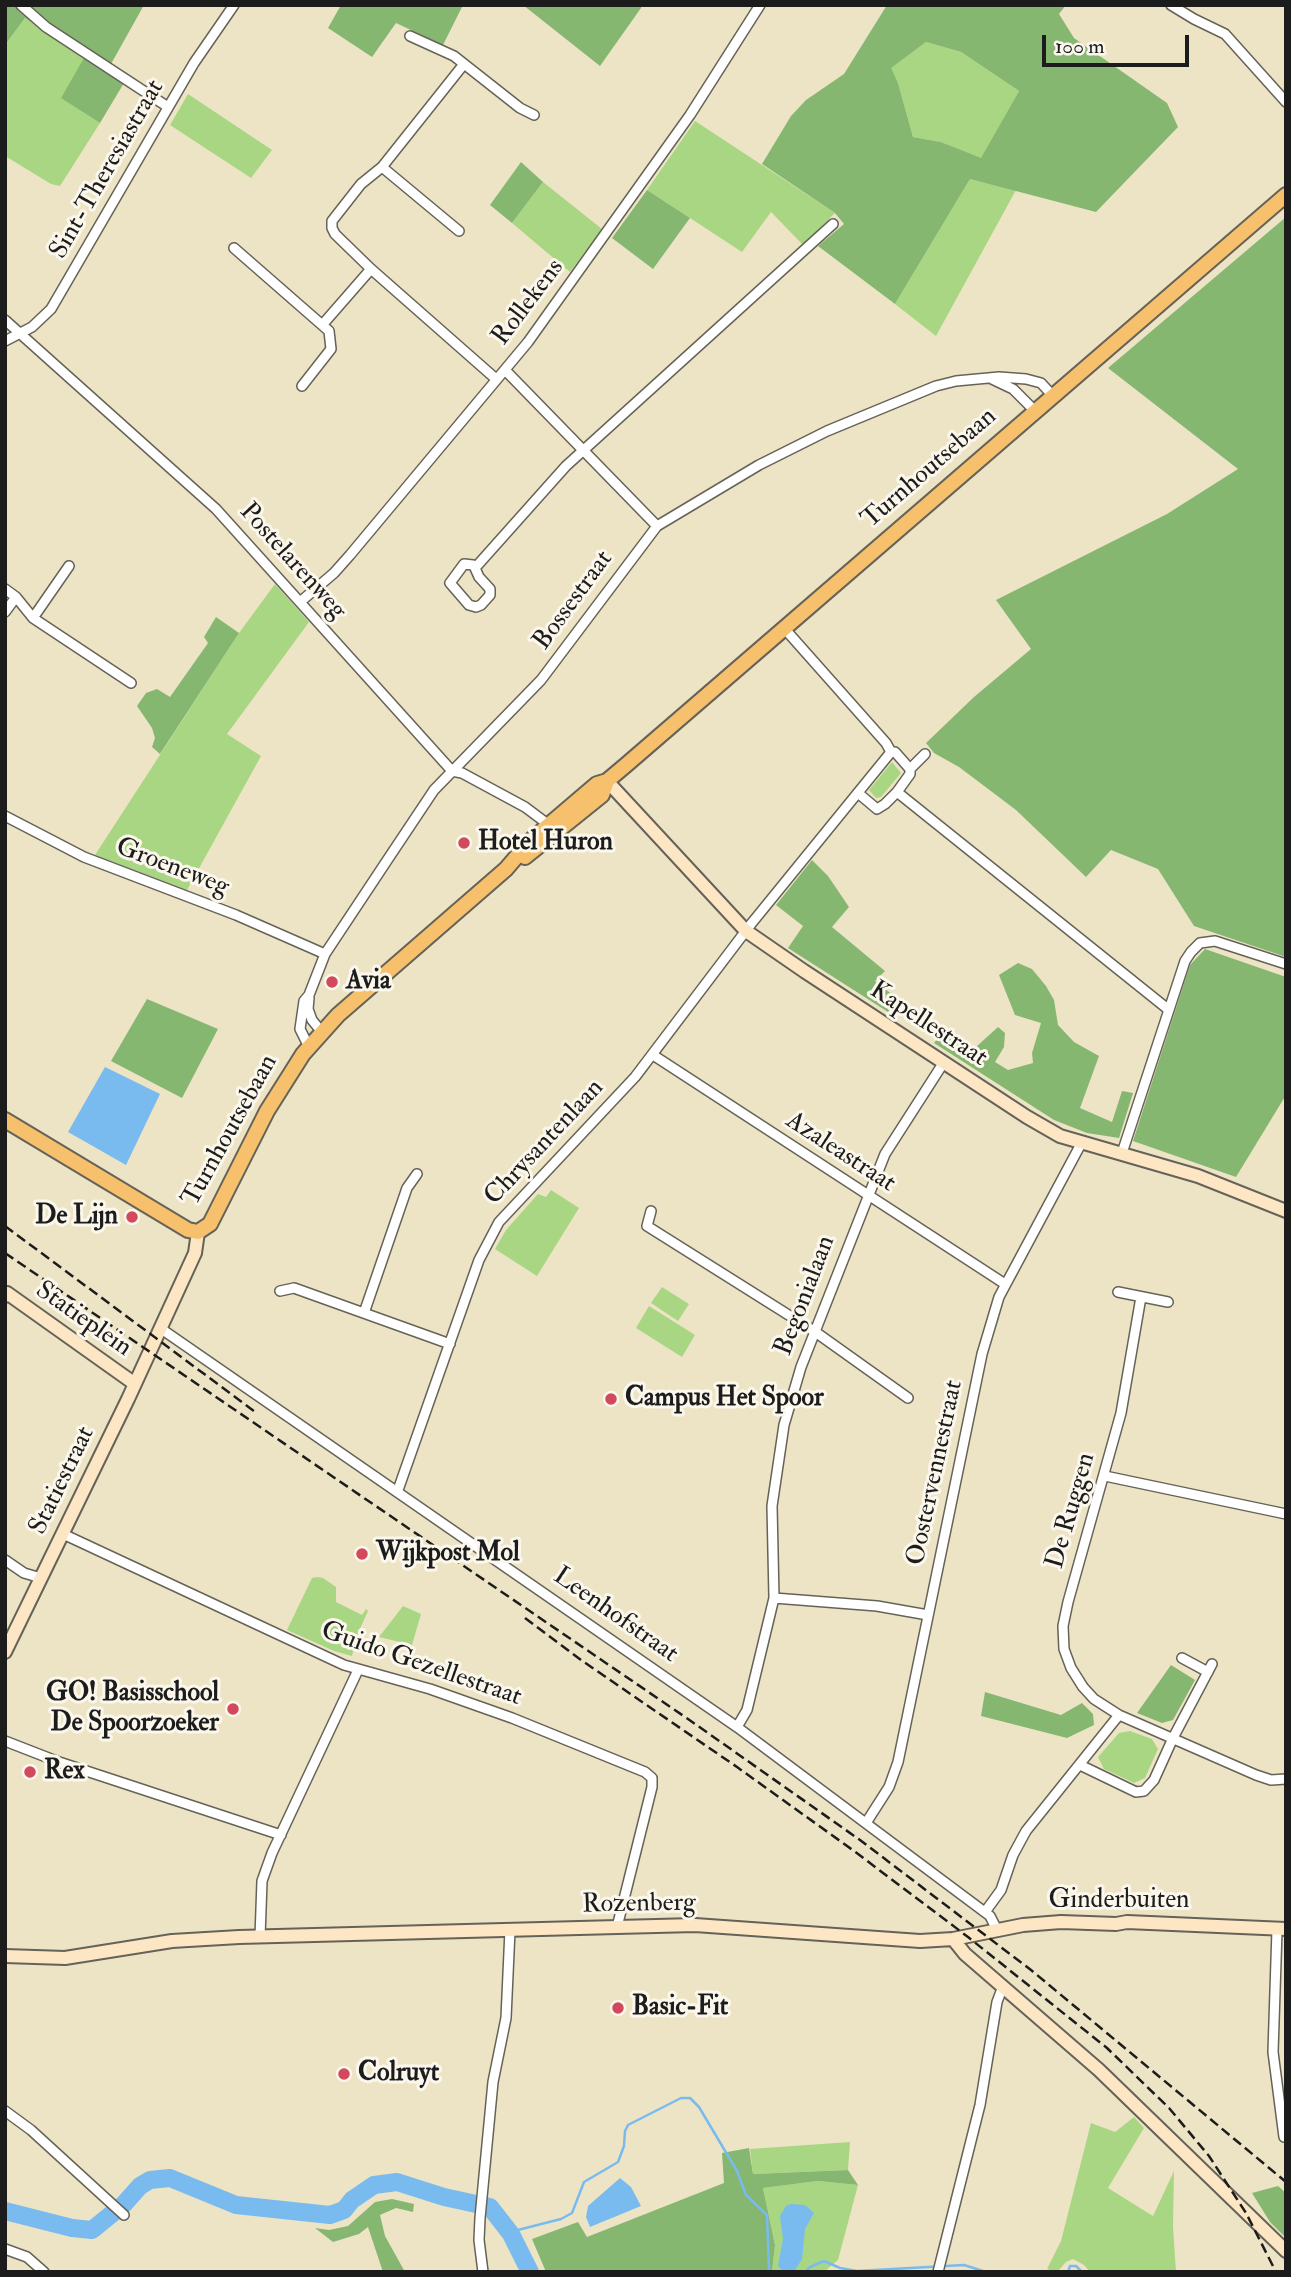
<!DOCTYPE html>
<style>
body{margin:0}
#map{position:relative;width:1291px;height:2277px;overflow:hidden;background:#ede4c6;font-family:"IM FELL Double Pica",serif}
canvas{display:block}
.frame{position:absolute;inset:0;border:7px solid #1c1c1c;pointer-events:none}
.scale{position:absolute;left:1042px;top:35px;width:147px;height:32px;box-sizing:border-box;border:4px solid #1c1c1c;border-top:0;padding-left:9px;font-size:21px;line-height:24px;white-space:nowrap;color:#1c1c1c;-webkit-text-stroke:5px #fbf7ec;paint-order:stroke}
</style>
<div id="map">
<canvas width="1291" height="2277"></canvas>
<div class="frame"></div>
<div class="scale">100 m</div>
</div>
<script>
const ctx = document.querySelector('canvas').getContext('2d');
ctx.lineJoin = 'round';
function paint(path, color) { ctx.fillStyle = color; ctx.fill(path, 'evenodd'); }
const shape = rows => new Path2D(rows.map(r => 'M' + r).join(''));
function strokePath(path, color, width, dash) { ctx.strokeStyle = color; ctx.lineWidth = width; ctx.lineCap = dash ? 'butt' : 'round'; ctx.setLineDash(dash || []); ctx.stroke(path); }
function drawText(font, color, halo, rows, align = 'center') {
  ctx.font = font + ' "IM FELL Double Pica",serif'; ctx.lineWidth = 6; ctx.setLineDash([]); ctx.textBaseline = 'middle'; ctx.strokeStyle = halo; ctx.fillStyle = color; for (const [text, x, y, turn = 0] of rows) {
    ctx.save(); ctx.translate(x, y); ctx.rotate((+turn || 0) * Math.PI / 180); ctx.textAlign = isNaN(turn) ? turn : align; if (halo) ctx.strokeText(text, 0, 0); ctx.fillText(text, 0, 0); ctx.restore();
  }
}
paint(shape([
 [25,18,85,58,62,98,100,123,60,186,51,184,5,156,5,45],
 [926,42,961,52,1019,91,981,159,941,142,913,137,898,83,890,68],
 [188,94,272,150,251,178,170,125],
 [695,121,835,213,803,245,771,212,742,252,647,190],
 [970,179,1016,190,936,336,895,304],
 [543,182,602,229,570,272,512,223],
 [275,584,309,622,227,734,261,756,187,890,95,855,239,633],
 [892,762,901,773,881,797,876,798,869,790],
 [551,1190,579,1208,537,1276,495,1249,506,1230,538,1194,546,1197],
 [662,1287,689,1304,678,1321,651,1303],
 [649,1306,695,1335,682,1357,636,1328],
 [317,1577,323,1578,336,1587,336,1602,362,1615,366,1609,368,1611,358,1633,352,1656,334,1651,287,1630,312,1578],
 [403,1606,421,1614,412,1645,379,1637],
 [1130,1731,1152,1739,1158,1749,1145,1778,1134,1783,1104,1769,1098,1757,1119,1733],
 [1134,2117,1144,2128,1108,2188,1153,2216,1174,2171,1173,2227,1176,2272,1090,2272,1084,2265,1073,2259,1066,2262,1057,2272,1047,2269,1061,2241,1091,2123,1115,2132],
 [850,2142,848,2170,753,2174,750,2149],
 [818,2181,858,2185,838,2260,824,2272,772,2272,775,2245,763,2188]
]), '#a9d683');
paint(shape([
 [5,5,144,5,111,64,124,83,100,123,61,98,84,58,25,18,5,45],
 [341,5,463,5,443,45,396,23,372,57,328,28],
 [523,5,641,5,641,8,600,66],
 [887,5,1066,5,1059,14,1074,38,1167,103,1178,127,1096,212,970,179,895,304,818,246,844,224,835,213,762,164,791,116,806,100,844,74],
 [926,42,961,52,1019,91,981,158,941,142,913,137,898,83,891,68],
 [521,162,543,182,512,223,490,205],
 [647,190,690,218,653,269,612,238],
 [1286,217,1286,957,1194,926,1158,869,1111,850,1086,877,1016,810,959,767,934,753,926,743,974,697,1031,649,996,600,1167,514,1238,469,1108,368],
 [216,617,239,633,160,754,152,747,155,738,152,728,137,706,146,693,157,689,170,697,208,643,204,637],
 [812,860,828,876,849,907,832,927,885,971,875,981,898,999,888,1012,788,948,803,926,776,905],
 [1205,949,1286,977,1286,1095,1236,1177,1133,1141,1190,965],
 [1018,963,1032,969,1046,986,1054,1000,1058,1025,1074,1042,1099,1056,1080,1108,1112,1122,1122,1091,1133,1093,1119,1138,1087,1133,1054,1120,934,1043,946,1028,963,1044,976,1047,998,1027,1005,1033,1004,1047,995,1062,1008,1070,1033,1063,1032,1053,1041,1023,1015,1015,999,975],
 [147,999,218,1029,182,1098,111,1061],
 [1171,1665,1195,1680,1173,1720,1162,1723,1137,1713],
 [985,1692,1061,1715,1082,1703,1093,1714,1094,1725,1067,1738,981,1716],
 [749,2148,753,2174,848,2170,858,2185,818,2181,763,2188,775,2245,772,2272,546,2272,532,2239,578,2222,587,2237,724,2183,722,2153],
 [1278,2186,1286,2193,1286,2238,1270,2222,1252,2193],
 [392,2199,414,2204,413,2212,396,2208,380,2215,385,2236,405,2272,383,2272,368,2227,359,2234,333,2242,315,2228,329,2230,348,2226,375,2202]
]), '#86b771');
paint(shape([
 [105,1067,160,1094,126,1165,68,1132],
 [620,2178,631,2187,641,2206,590,2227,586,2217,588,2206],
 [791,2204,805,2205,814,2213,805,2229,802,2259,794,2272,783,2271,778,2266,783,2239,780,2216,786,2206]
]), '#79bbee');
strokePath(shape([
 [510,2232,561,2219,572,2213,584,2182,618,2162,624,2146,625,2131,628,2125,681,2098,690,2098,699,2107,737,2171,746,2195,767,2215,769,2272],
 [805,2272,810,2267,824,2261,840,2268,857,2271,964,2265,986,2272],
 [1068,2272,1070,2266,1076,2266,1082,2272]
]), '#79bbee', 2.5);
strokePath(shape([
 [5,2211,72,2228,92,2230,124,2204,140,2186,150,2180,170,2178,236,2205,330,2215,344,2210,352,2200,374,2185,397,2182,444,2197,490,2207,511,2234,530,2272]
]), '#79bbee', 18);
const street = shape([
 [21,5,46,27,168,107],
 [1171,5,1194,19,1225,34,1286,102],
 [410,36,454,56,520,108,534,115],
 [464,64,382,167,361,184,332,221,332,228,335,234,371,269,496,379],
 [382,167,459,231],
 [234,248,329,331,331,349,302,386],
 [5,320,216,509,452,771,462,773,525,807,549,825],
 [323,324,371,269],
 [5,341,32,327,51,309,194,63,234,5],
 [505,370,657,526],
 [992,379,1013,389,1035,411],
 [475,568,473,565,464,564,450,583,469,605,476,607,481,605,490,595,490,589,479,577,475,568,566,466,833,224],
 [5,589,16,597,33,618,131,683],
 [300,602,334,573,350,555,528,342,690,115,760,5],
 [5,612,16,597],
 [33,618,69,566],
 [784,628,886,743,891,752,895,752,910,769],
 [910,769,925,754],
 [897,792,1169,1010],
 [858,793,877,809,885,804,897,792,910,774,910,769],
 [5,816,84,857,236,915,325,954],
 [309,998,308,1009,312,1020,321,1031],
 [309,1047,300,1029,304,1001,309,995,325,954,386,862,434,790,541,680,657,526,759,465,827,431,936,386,956,381,999,377,1026,379,1041,383,1053,396],
 [653,1055,1005,1284],
 [1122,1153,1185,961,1191,952,1200,943,1215,941,1286,964],
 [651,1211,647,1226,814,1331,908,1398],
 [280,1291,294,1288,450,1344],
 [1118,1292,1168,1302],
 [1141,1297,1121,1413,1068,1602,1063,1626,1064,1649,1071,1668,1083,1687,1094,1699,1119,1715,1256,1775,1271,1780,1286,1779],
 [364,1313,407,1188,417,1174],
 [160,1328,737,1727,990,1916,997,1930],
 [1105,1476,1286,1514],
 [398,1490,479,1260,499,1222,635,1077,751,924,891,752],
 [63,1534,344,1665,430,1689,512,1718,645,1772,652,1778,652,1787,617,1927],
 [5,1560,24,1573,41,1578],
 [774,1598,877,1606,928,1615],
 [1182,1658,1208,1672],
 [737,1727,747,1710,774,1598,772,1506,784,1425,801,1367,885,1154,944,1062],
 [5,1741,59,1762,281,1835],
 [1080,1765,1136,1792,1144,1791,1154,1780,1173,1738,1212,1664],
 [866,1823,889,1787,898,1762,982,1354,999,1297,1082,1142],
 [985,1912,1001,1890,1013,1855,1026,1831,1119,1715],
 [1277,1930,1273,2052,1284,2137],
 [260,1937,262,1881,272,1853,358,1670],
 [5,2111,31,2130,124,2215],
 [5,2249,27,2257,44,2272],
 [483,2272,479,2240,480,2218,493,2082,506,2018,510,1930],
 [938,2272,980,2105,997,2002,1003,1986]
]);
const secondary = shape([
 [607,781,746,931,804,971,1027,1117,1060,1136,1198,1176,1286,1211],
 [5,1296,7,1293,135,1384],
 [5,1652,128,1399,195,1253,198,1232],
 [953,1939,965,1954,1099,2070,1286,2251],
 [5,1956,65,1958,172,1941,239,1937,617,1927,695,1925,920,1941,953,1939,1023,1925,1061,1922,1116,1924,1127,1922,1286,1929]
]);
const primary = shape([
 [525,857,602,795,607,781],
 [5,1120,188,1230,198,1232,210,1224,267,1111,303,1054,338,1015,506,869,530,841,585,794,597,784,607,781,626,765,1286,195]
]);
strokePath(street, '#656258', 12);
strokePath(secondary, '#656258', 16);
strokePath(primary, '#656258', 18);
strokePath(street, '#fff', 9);
strokePath(secondary, '#fce6c4', 12);
strokePath(primary, '#f7c06c', 14);
strokePath(shape([
 [5,1226,254,1411],
 [5,1253,688,1719,860,1840,1031,1970,1286,2182],
 [525,1618,581,1660,737,1767,854,1851,968,1937,1107,2048,1169,2108,1209,2156,1246,2213,1276,2272]
]), '#1c1c1c', 2.5, [10, 5]);
for (const [x, y, r, color] of [
 [464,843,7,"#d1495b"],
 [332,982,7,"#d1495b"],
 [132,1217,7,"#d1495b"],
 [611,1399,7,"#d1495b"],
 [362,1554,7,"#d1495b"],
 [233,1709,7,"#d1495b"],
 [30,1772,7,"#d1495b"],
 [618,2008,7,"#d1495b"],
 [344,2074,7,"#d1495b"]
]) { const dot = new Path2D(); dot.arc(x, y, r, 0, 2 * Math.PI); ctx.fillStyle = color; ctx.fill(dot); strokePath(dot, '#fbf7ec', 2.5); }
drawText('26px', '#1c1c1c', '#fbf7ec', [
 ["Sint-Theresiastraat",108,170,-60],
 ["Rollekens",529,303,-53],
 ["Turnhoutsebaan",930,469,-41],
 ["Postelarenweg",292,562,48],
 ["Bossestraat",574,601,-54],
 ["Groeneweg",172,868,21],
 ["Kapellestraat",928,1025,33],
 ["Turnhoutsebaan",231,1131,-61],
 ["Chrysantenlaan",545,1143,-47],
 ["Azaleastraat",840,1153,33],
 ["Begonialaan",806,1296,-69],
 ["Statieplein",83,1320,35],
 ["Oostervennestraat",936,1473,-78],
 ["Statiestraat",63,1481,-64],
 ["De Ruggen",1072,1511,-74],
 ["Leenhofstraat",615,1616,35],
 ["Guido Gezellestraat",421,1665,19],
 ["Ginderbuiten",1119,1901],
 ["Rozenberg",639,1905,-1]
]);
drawText('bold 26px', '#1c1c1c', '#fbf7ec', [
 ["Hotel Huron",478,843],
 ["Avia",346,982],
 ["De Lijn",118,1217,"right"],
 ["Campus Het Spoor",625,1399],
 ["Wijkpost Mol",376,1554],
 ["GO! Basisschool",219,1694,"right"],
 ["De Spoorzoeker",219,1724,"right"],
 ["Rex",44,1772],
 ["Basic-Fit",632,2008],
 ["Colruyt",358,2074]
], 'left');
</script>
